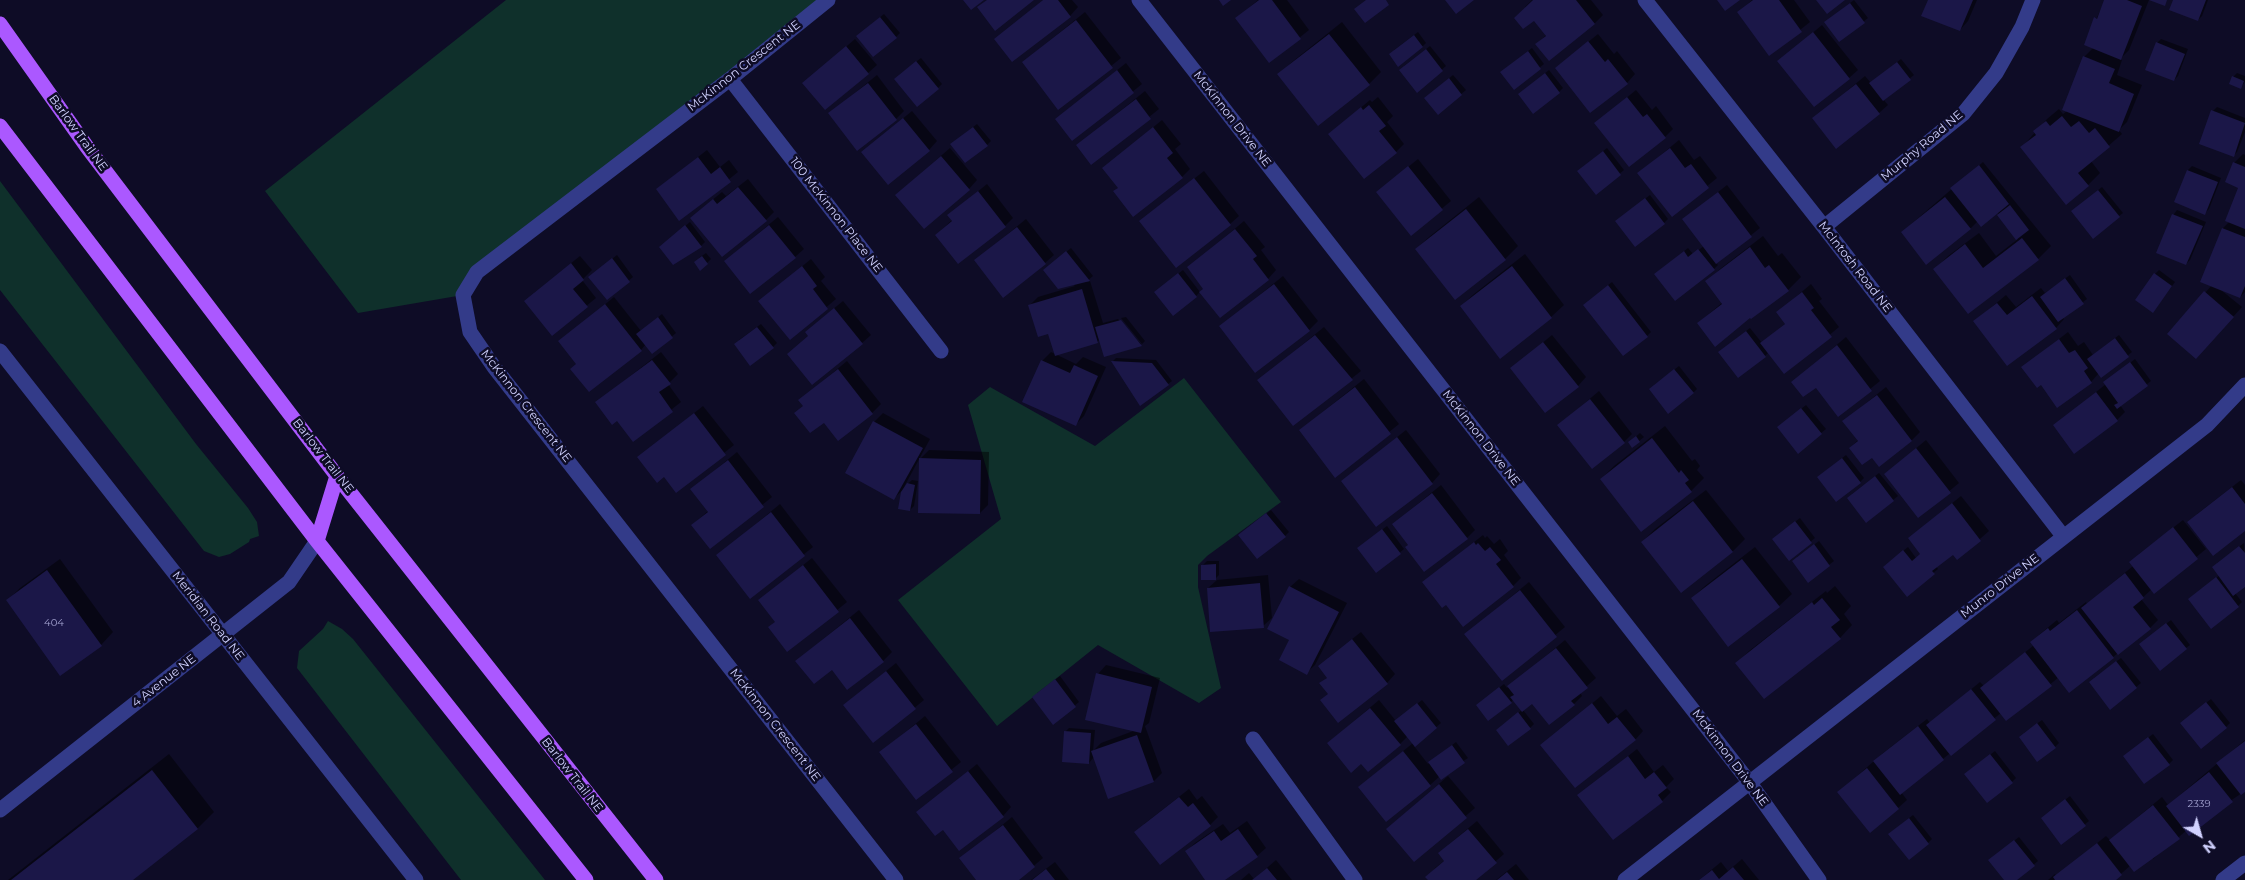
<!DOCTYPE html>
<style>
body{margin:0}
#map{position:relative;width:2245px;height:880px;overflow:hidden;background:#0e0c26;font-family:Montserrat,sans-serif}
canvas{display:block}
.north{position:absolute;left:2175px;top:810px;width:50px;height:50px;-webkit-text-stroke:4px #0e0c26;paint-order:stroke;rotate:142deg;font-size:14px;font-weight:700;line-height:20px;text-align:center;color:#d1d2ff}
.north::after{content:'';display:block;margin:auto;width:18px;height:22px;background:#d1d2ff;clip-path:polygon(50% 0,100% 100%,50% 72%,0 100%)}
</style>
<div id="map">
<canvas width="2245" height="880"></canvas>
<div class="north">N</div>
</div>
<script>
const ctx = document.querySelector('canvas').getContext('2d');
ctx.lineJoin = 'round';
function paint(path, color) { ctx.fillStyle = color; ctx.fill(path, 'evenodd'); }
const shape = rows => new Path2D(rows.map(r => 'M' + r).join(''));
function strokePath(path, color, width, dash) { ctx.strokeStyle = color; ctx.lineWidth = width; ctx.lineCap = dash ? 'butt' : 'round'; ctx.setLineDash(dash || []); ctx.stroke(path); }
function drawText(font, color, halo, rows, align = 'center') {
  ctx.font = font + ' Montserrat,sans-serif'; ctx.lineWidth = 5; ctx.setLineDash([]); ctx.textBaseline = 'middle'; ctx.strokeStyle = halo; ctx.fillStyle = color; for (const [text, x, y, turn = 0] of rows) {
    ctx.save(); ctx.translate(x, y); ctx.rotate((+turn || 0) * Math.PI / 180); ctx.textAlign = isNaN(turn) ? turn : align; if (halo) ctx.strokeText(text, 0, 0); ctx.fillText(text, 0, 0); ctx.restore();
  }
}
paint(shape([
 [506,0,828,0,477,272,463,295,358,313,265,191],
 [0,181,196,444,248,508,257,522,259,536,250,539,249,542,230,554,219,557,204,551,0,290],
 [1184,378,1281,502,1207,556,1198,565,1198,587,1221,688,1199,703,1098,645,997,726,898,600,1001,519,968,405,990,387,1095,446],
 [328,621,342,629,353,639,545,880,461,880,297,668,299,651,323,629]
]), '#0f302b');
paint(shape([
 [1043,0,1072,0,1078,7,1070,16,995,40],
 [1258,0,1287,0,1309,30,1269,62,1237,18],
 [1532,0,1591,0,1603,15,1594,24,1537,44,1546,35,1525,7],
 [1752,0,1794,0,1810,22,1770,54,1739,12],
 [1854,0,1868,18,1840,40,1830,18],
 [1929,0,1977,0,1968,21,1960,30],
 [2105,0,2149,0,2129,50,2120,59,2122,60,2117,75,2142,85,2127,122,2119,130,2122,134,2091,161,2100,173,2088,185,2022,147,2047,119,2059,109,2063,114,2067,111,2084,57,2094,47,2085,44],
 [2174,0,2208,0,2202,16,2198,20],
 [1085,12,1121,58,1059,108,1023,62],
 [884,14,900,33,896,37,862,32],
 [1342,22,1381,72,1369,84,1279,74,1292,62],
 [1822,25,1858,70,1849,78,1779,61],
 [1418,32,1426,43,1422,47,1394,50],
 [1598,34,1614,54,1617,51,1635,74,1627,83,1556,68],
 [855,39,877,65,868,73,804,83],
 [2161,39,2188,49,2178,76,2174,80,2157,43],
 [1430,46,1446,66,1417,91,1404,66],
 [1532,48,1544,64,1514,88,1506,68],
 [921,58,942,84,938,88,899,75],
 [1901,59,1914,75,1883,99,1888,105,1879,113,1814,118,1865,76,1871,83],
 [1126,63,1142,84,1073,140,1056,119],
 [1549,70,1563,88,1559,92,1524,90],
 [2237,73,2245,76,2245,82,2240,88,2233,77],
 [877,75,904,111,896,119,830,113],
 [1453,75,1466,90,1438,113,1430,94],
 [1636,90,1652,110,1656,106,1673,129,1665,137,1596,123],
 [1145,91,1159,109,1092,163,1078,145],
 [1378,97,1393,116,1387,122,1404,144,1396,152,1329,134,1370,100,1372,102],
 [2217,107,2245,118,2245,132,2237,152,2233,156,2213,111],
 [912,111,937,141,929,150,872,144],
 [1162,120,1181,144,1175,149,1190,169,1182,177,1119,187,1103,168],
 [977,124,991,141,987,145,956,140],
 [1679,140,1694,160,1700,156,1717,178,1672,215,1639,173],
 [950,148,977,180,969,189,905,187],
 [1607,148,1624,170,1596,193,1583,167],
 [707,150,720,167,729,160,738,172,680,219,657,189],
 [2243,154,2245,155,2245,292,2240,297,2221,290,2242,307,2204,349,2169,334,2212,285,2202,281,2223,228,2230,221,2240,187,2234,163],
 [1418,159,1451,201,1411,234,1377,192],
 [1983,162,2051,246,2038,259,1969,312,1935,269,1948,256,1979,233,1996,256,2018,239,1997,212,1978,221,1970,229,1902,232],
 [2192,166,2221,178,2209,209,2205,213,2176,201,2188,170],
 [1204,171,1239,216,1230,224,1150,213],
 [748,179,774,212,766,220,700,210,722,192,726,196],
 [987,184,1013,218,1005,226,936,235,952,220,949,215],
 [1727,185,1760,228,1716,263,1718,265,1714,269,1660,270,1688,248,1693,254,1704,246,1684,219],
 [2102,187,2123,213,2119,216,2077,207],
 [1650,195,1668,219,1664,223,1621,217],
 [1479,197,1518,246,1505,259,1416,249,1429,237],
 [2177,210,2206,222,2190,260,2186,264,2158,252,2174,214],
 [778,217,804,249,795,257,725,261],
 [1026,219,1054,255,1045,263,976,260],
 [1244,221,1265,247,1261,250,1276,270,1268,279,1204,288,1188,268],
 [690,222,705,242,701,246,665,243],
 [1763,236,1778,256,1782,253,1801,277,1788,290,1752,318,1750,316,1698,323,1723,302,1707,282,1720,269],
 [1071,248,1093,276,1086,282,1090,281,1103,323,1118,319,1141,344,1105,355,1100,339,1097,342,1049,332,1030,305,1038,297,1075,286,1049,266],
 [706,253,711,259,707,263,699,258],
 [1525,254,1564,305,1551,317,1501,357,1461,306,1474,294],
 [617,255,633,277,607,299,594,273],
 [580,256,592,270,582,280,596,298,552,334,534,293],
 [811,259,825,277,821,281,836,299,790,338,760,301],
 [1183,270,1200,292,1196,296,1160,288],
 [2159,270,2175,282,2153,312,2155,274],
 [2070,275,2087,299,2063,317,2064,319,2056,328,1975,321,2006,295,2016,307,2041,288,2045,293],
 [1283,276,1318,321,1309,330,1221,326],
 [1612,282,1651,332,1647,336,1588,301],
 [1811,284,1822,299,1819,301,1839,327,1785,372,1769,352,1765,356,1723,349,1750,328,1762,343,1786,323,1778,312],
 [614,297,641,331,662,314,676,333,652,353,646,344,641,350,578,363,560,341],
 [843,301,871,335,862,343,788,354,809,336,806,332,815,324],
 [1126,317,1145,341,1142,344,1121,318],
 [761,324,777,343,773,347,739,340],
 [1324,327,1361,371,1293,425,1259,380],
 [2068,332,2078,346,2084,342,2093,355,2119,335,2132,352,2102,376,2099,373,2091,382,2041,384,2023,367],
 [1552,335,1586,377,1578,386,1512,368],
 [1846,337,1880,381,1838,415,1816,386,1793,382],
 [661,352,678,374,668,384,681,402,633,440,618,419,597,402],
 [1051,352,1076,364,1083,357,1106,367,1084,416,1076,424,1042,361],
 [1116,358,1156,360,1172,381,1168,384,1113,361],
 [2135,359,2151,381,2120,405,2125,412,2117,420,2055,425,2106,384,2109,379],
 [847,361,881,404,872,413,824,421,800,400],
 [1679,366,1697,389,1693,393,1654,385],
 [1364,379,1399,424,1335,476,1300,430],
 [1886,387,1920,432,1911,441,1872,456,1850,448,1858,440,1844,421],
 [1599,391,1632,434,1624,442,1559,425],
 [1806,405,1826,429,1798,452,1778,427],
 [703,406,734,445,676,491,664,476,639,457],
 [883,413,930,439,904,487,912,480,918,481,914,506,910,510,903,490,894,498,874,422],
 [1665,426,1692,461,1695,459,1700,466,1697,470,1704,478,1691,491,1641,530,1601,479,1614,466],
 [1406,430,1440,474,1432,483,1342,481],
 [1640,433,1644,437,1633,446,1633,439],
 [1926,440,1959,483,1918,517,1885,474],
 [929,450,989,452,988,505,980,513,920,459],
 [737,452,772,497,710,547,692,525,708,511,692,489],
 [1846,455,1864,478,1860,482,1822,474],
 [1879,473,1898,496,1866,521,1852,494],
 [2241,480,2245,485,2245,529,2197,514],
 [1441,485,1475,530,1467,538,1409,544,1393,524],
 [1706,490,1745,539,1733,551,1682,591,1642,542,1655,529],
 [1961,496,1989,531,1957,559,1953,553,1936,566,1938,569,1907,595,1888,563,1908,547,1916,558,1922,554,1909,538],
 [780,504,813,547,750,597,718,555],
 [1271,510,1289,532,1285,536,1244,532],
 [1800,518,1815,538,1789,559,1778,535],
 [2183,520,2206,549,2154,592,2152,589,2141,599,2158,620,2150,628,2113,657,2059,677,2007,720,2001,713,1901,792,1907,800,1898,808,1839,792,1883,753,1927,719,1930,723,1980,682,1984,686,2034,645,2031,642,2040,634,2057,620,2059,623,2086,602,2087,604,2133,566,2139,554],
 [1387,526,1404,549,1377,571,1363,544],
 [1483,535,1485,538,1487,536,1494,544,1500,539,1508,551,1504,555,1521,578,1513,586,1447,604,1424,582],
 [1819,541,1834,561,1808,581,1797,557],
 [2244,543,2245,585,2235,593,2242,602,2238,606,2193,596,2220,575,2217,563],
 [1755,547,1792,594,1779,606,1692,598,1705,586],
 [812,558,847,602,788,650,776,621,759,600],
 [60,559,113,632,101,645,8,600,20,588],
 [1207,561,1219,561,1219,575,1215,579,1203,565],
 [1268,575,1272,618,1263,626,1208,588,1217,580],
 [1299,579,1347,603,1315,665,1306,673,1291,640,1290,587],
 [1529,582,1565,627,1502,679,1466,634],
 [1835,586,1851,606,1844,614,1852,625,1840,638,1737,663,1749,651,1826,591,1827,593],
 [859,610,892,652,883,661,848,689,832,669,796,661],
 [2171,620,2190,645,2186,648,2145,640],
 [1361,632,1395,674,1387,683,1329,693,1321,684,1328,677,1328,658],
 [1565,640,1596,678,1580,692,1582,696,1574,704,1532,702,1523,710,1534,724,1530,728,1501,726,1522,710,1514,699,1511,702,1482,701,1504,684,1507,688],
 [2121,658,2141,683,2110,708,2094,678],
 [896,663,924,700,873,742,844,705],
 [1106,665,1160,678,1149,723,1145,726,1162,773,1154,781,1094,757,1089,763,1065,732,1069,728,1095,730,1093,751,1101,743,1136,730,1098,674],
 [1060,676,1079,702,1053,723,1037,693],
 [1601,696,1617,716,1626,709,1643,731,1635,740,1542,745],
 [2211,699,2230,723,2226,727,2186,719],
 [1379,700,1396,721,1422,700,1441,723,1414,746,1428,764,1456,742,1468,758,1440,776,1430,785,1359,787,1413,743,1408,736,1400,744,1361,763,1328,743],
 [925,716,961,762,916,798,881,752],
 [2042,720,2059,743,2055,747,2024,733],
 [2153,734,2173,760,2169,764,2129,752],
 [2245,740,2245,791,2187,830,2153,859,2152,857,2131,865,2114,880,2048,880,2055,874,2056,876,2106,836,2110,840,2162,797,2168,805],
 [1637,749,1654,772,1663,765,1674,779,1666,787,1671,792,1662,801,1613,839,1579,795],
 [1995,751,2016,778,2012,782,1970,770],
 [169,754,214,812,198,828,131,880,8,880],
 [977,764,1011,807,1003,816,943,828,918,812],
 [1448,776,1475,808,1414,860,1387,829],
 [1189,789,1197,800,1202,796,1218,817,1210,825,1144,824],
 [2070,796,2089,821,2061,843,2046,815],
 [1913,815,1932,839,1928,843,1894,830],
 [1012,817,1043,858,1017,880,978,880,961,859],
 [1247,821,1266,848,1257,856,1223,880,1206,880,1187,851,1195,843,1223,824,1230,833],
 [1477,821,1504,854,1474,880,1429,880,1435,868,1445,860,1448,845],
 [2019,837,2038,861,2015,880,2006,880,1994,856],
 [1742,859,1759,880,1699,880,1721,862,1728,871],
 [1276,860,1292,880,1241,880,1249,873,1254,879],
 [1055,862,1069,880,1031,880],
 [1516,864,1529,880,1496,880]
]), '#0007');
paint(shape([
 [963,0,984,0,971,10],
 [987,0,1034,0,995,31,977,7],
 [1043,0,1058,0,1071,17,1012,62,994,39],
 [1219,0,1231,0,1223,6],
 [1259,0,1272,0,1301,39,1269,63,1235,18],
 [1366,0,1386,0,1389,5,1365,23,1354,9],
 [1445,0,1474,0,1456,14],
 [1533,0,1576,0,1595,24,1549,61,1535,44,1546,36,1534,21,1523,29,1514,18],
 [1717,0,1740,0,1725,11],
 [1753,0,1779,0,1802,32,1769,56,1737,12],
 [1816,0,1845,0,1827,14],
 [1928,0,1973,0,1960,31,1921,16],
 [2104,0,2127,0,2142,6,2121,60,2084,45,2094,17,2097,19],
 [2149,0,2167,0,2165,6],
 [2173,0,2206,0,2198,21,2169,10],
 [1850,3,1865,23,1839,42,1824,22],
 [880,17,897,38,873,57,856,36],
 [1076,20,1113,68,1058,110,1022,62],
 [1813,32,1850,79,1814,107,1777,61],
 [1329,34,1370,85,1318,126,1277,74],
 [1414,35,1423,47,1398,67,1389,54],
 [1588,41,1605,62,1608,59,1628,84,1590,113,1555,68],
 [2156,42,2185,54,2174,81,2145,70],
 [846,46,869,74,825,110,802,83],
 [1426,49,1443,71,1417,93,1399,70],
 [1528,51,1541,69,1514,90,1500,72],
 [2083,56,2115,69,2109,83,2134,94,2119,132,2062,110],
 [916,61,939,89,917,107,894,79],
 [1897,62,1911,80,1883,101,1869,83],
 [1117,70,1134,93,1072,141,1055,119],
 [1545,73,1560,93,1533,114,1518,94],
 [2232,76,2244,81,2241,89,2229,84],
 [1449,78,1462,95,1438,115,1424,98],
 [868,83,897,120,857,151,828,113],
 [1856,84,1880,114,1836,149,1812,118],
 [1627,97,1643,117,1647,114,1666,138,1629,167,1594,123],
 [1136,99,1151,119,1091,165,1076,145],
 [1369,105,1386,126,1379,131,1397,153,1364,179,1328,134,1361,107,1363,110],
 [2211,110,2245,123,2234,157,2199,144],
 [2062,116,2071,127,2079,121,2089,133,2095,128,2110,147,2078,173,2089,186,2066,205,2020,147,2036,135,2033,131,2046,121,2050,126],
 [903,118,930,151,888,185,861,152],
 [973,127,988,146,965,163,950,144],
 [1153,127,1173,153,1167,158,1183,178,1133,217,1113,191,1118,188,1102,168],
 [1670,148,1685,168,1691,164,1709,188,1672,217,1637,173],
 [1603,151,1621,175,1596,195,1577,171],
 [941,156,970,190,924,229,895,195],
 [698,157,711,174,720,167,731,182,679,221,656,189],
 [2233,162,2245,167,2245,229,2225,221,2238,188,2225,182],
 [1979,165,2009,204,1981,227,1950,188],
 [1408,166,1443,210,1411,236,1376,192],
 [2187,170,2218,182,2205,215,2174,202],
 [1194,178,1231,225,1176,268,1139,221],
 [738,187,767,221,722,257,690,218,713,199,717,204],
 [2098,190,2120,217,2093,239,2071,211],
 [978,191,1006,227,958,264,935,235,952,221,947,215],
 [1718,192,1752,237,1716,264,1682,219],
 [1945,197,1971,229,1926,265,1901,232],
 [1645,198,1665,224,1635,247,1615,221],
 [2010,205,2029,230,2016,240,1997,215],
 [1466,209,1506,260,1455,300,1415,249],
 [2172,214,2203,226,2186,265,2156,253],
 [685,225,702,247,673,265,659,247],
 [769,225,796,258,750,294,724,261],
 [1017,227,1046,264,1003,298,974,260],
 [2222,228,2245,237,2245,286,2240,298,2200,282],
 [1235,229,1257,256,1253,259,1269,280,1220,318,1199,292,1203,289,1187,267],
 [2022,238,2039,260,1968,314,1933,269,1965,244,1983,268],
 [1750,247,1765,268,1769,265,1789,291,1751,319,1750,318,1715,347,1697,323,1722,304,1705,281],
 [1698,249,1715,270,1675,301,1654,274,1684,251,1688,257],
 [1066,251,1090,281,1058,289,1043,270],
 [702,256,708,264,700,271,694,262],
 [612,258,630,282,607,300,588,277],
 [571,263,584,280,573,289,588,307,552,336,524,301],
 [802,266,817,286,813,289,828,309,790,340,758,301],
 [1512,266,1552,318,1500,359,1460,306],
 [1178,273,1197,297,1173,316,1154,292],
 [2154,273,2172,286,2153,313,2135,300],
 [2065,278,2084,304,2058,322,2040,297],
 [1274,284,1310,331,1255,373,1219,326],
 [1608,285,1648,337,1623,356,1583,305],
 [1082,289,1098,343,1055,356,1048,334,1038,337,1028,305],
 [2204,291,2234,317,2196,359,2167,334],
 [1802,292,1814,308,1811,310,1832,337,1784,374,1760,343,1785,324,1776,312],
 [2032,296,2057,329,2007,366,1973,321,1997,303,2007,315],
 [605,304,642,351,589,392,570,369,576,364,558,341],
 [834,308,863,344,812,385,787,354,808,336,805,332],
 [658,317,673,338,652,354,636,334],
 [1121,320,1142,346,1104,357,1095,327],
 [757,327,774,348,750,366,734,344],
 [1746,331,1766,357,1738,378,1718,352],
 [1315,335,1353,380,1293,426,1257,380],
 [2115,338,2129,357,2101,378,2087,359],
 [2059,339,2069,353,2075,350,2088,368,2084,371,2092,383,2057,408,2041,385,2037,388,2021,367],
 [1543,342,1579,387,1545,413,1510,368],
 [1837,345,1872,391,1838,417,1816,388,1803,397,1791,382],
 [652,360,671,384,659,392,673,412,633,442,617,421,612,425,595,402],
 [1041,360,1070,373,1074,365,1098,376,1076,426,1022,402],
 [1111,361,1152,363,1169,385,1140,406],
 [2130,362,2148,386,2117,409,2114,405,2118,403,2103,382],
 [838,369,873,414,838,441,824,423,810,433,794,413,803,406,798,400],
 [1674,369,1694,393,1668,414,1649,389],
 [1355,387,1391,434,1335,478,1299,430],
 [2096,392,2118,421,2074,454,2053,425],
 [1877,395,1912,441,1879,467,1872,458,1862,465,1849,448,1858,441,1842,421],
 [1590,399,1625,443,1592,469,1557,425],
 [1801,408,1822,434,1798,454,1777,427],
 [694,413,726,455,676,493,664,477,657,483,637,457],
 [873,421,923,448,894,500,845,473],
 [1636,436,1640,442,1632,448,1628,442],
 [1397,437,1433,484,1376,527,1341,481],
 [1652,438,1679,473,1681,470,1689,480,1685,483,1692,492,1641,532,1600,479],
 [1916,448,1951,493,1918,518,1884,474],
 [919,458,981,460,980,514,918,513],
 [1842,458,1861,483,1836,502,1817,477],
 [728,460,764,507,710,549,691,525,708,512,690,489],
 [1875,476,1894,501,1866,523,1847,498],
 [907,483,915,485,910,511,898,509,901,492],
 [2232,487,2245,504,2245,531,2213,556,2187,522],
 [1432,493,1468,539,1424,572,1405,547,1408,545,1392,524],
 [1693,501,1733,552,1681,593,1641,542],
 [1952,503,1981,541,1957,560,1953,555,1932,571,1935,574,1907,597,1883,567,1903,550,1912,561,1920,554,1908,538],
 [771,512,805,556,750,599,716,555],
 [1266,513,1286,537,1257,559,1238,535],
 [1795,521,1812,543,1789,561,1772,539],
 [2173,527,2198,559,2154,594,2129,562],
 [1382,529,1401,554,1376,573,1357,548],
 [1474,542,1476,545,1478,543,1485,551,1490,547,1501,560,1496,564,1514,587,1463,627,1446,605,1442,608,1422,582],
 [1814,544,1830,566,1808,583,1792,561],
 [2239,546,2245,553,2245,587,2233,596,2212,567],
 [1742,559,1780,607,1728,647,1691,598],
 [1216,564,1216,580,1201,580,1201,565],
 [803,565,839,612,787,652,768,627,775,622,758,600],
 [47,570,102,646,60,676,6,600],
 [2125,573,2144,598,2133,607,2151,629,2118,655,2081,608],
 [2216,577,2239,607,2211,629,2188,599],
 [1260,583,1264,628,1210,632,1207,588],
 [1289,586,1339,612,1307,675,1279,660,1289,640,1267,629],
 [1520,590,1557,637,1502,681,1464,634],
 [1822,598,1840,620,1831,627,1841,639,1764,699,1735,663,1812,602,1814,605],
 [2077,610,2114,658,2069,693,2030,642,2048,628,2050,631],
 [850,618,884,662,847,690,832,670,814,684,795,661],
 [2166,623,2187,649,2160,671,2139,644],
 [1352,639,1388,684,1338,723,1320,700,1328,694,1319,683,1327,678,1318,666],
 [1556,648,1588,688,1571,701,1575,705,1549,725,1532,704,1522,712,1510,697,1514,695,1507,686],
 [2025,652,2052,686,2006,721,1980,688],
 [2116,661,2137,688,2110,710,2089,682],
 [886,671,916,709,873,743,843,705],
 [1096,673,1152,687,1141,733,1085,720],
 [1055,679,1076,707,1053,725,1032,697],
 [1499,687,1512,703,1488,721,1476,705],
 [1971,689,1996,720,1951,756,1926,725],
 [2206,702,2227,728,2201,749,2180,723],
 [1417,703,1437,728,1415,747,1394,721],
 [1592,703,1608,724,1617,717,1636,740,1575,788,1540,745],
 [1370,708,1401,745,1368,772,1361,764,1351,773,1327,743],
 [1518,712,1531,729,1508,746,1496,730],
 [2037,723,2056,748,2037,762,2019,737],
 [916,724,953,772,916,800,879,752],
 [1918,726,1944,760,1900,795,1873,761],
 [1064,731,1091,733,1089,764,1062,762],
 [1137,735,1154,782,1108,799,1091,751],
 [2148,737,2170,765,2144,784,2123,756],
 [2245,741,2245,792,2241,795,2216,763],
 [1452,745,1465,763,1441,780,1428,762],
 [1403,751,1431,786,1386,822,1358,787],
 [1990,754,2013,783,1987,803,1964,774],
 [1628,756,1645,779,1654,772,1667,788,1658,795,1663,802,1613,840,1577,795],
 [1867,768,1899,809,1870,833,1837,792],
 [152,770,198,829,133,880,11,880],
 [968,771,1004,817,959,851,943,830,935,836,916,812],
 [2209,772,2233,802,2189,836,2166,806],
 [1439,784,1467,818,1414,862,1386,829],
 [1179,797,1188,807,1193,803,1211,826,1160,865,1134,832],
 [2065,799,2086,826,2061,845,2041,818],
 [2153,805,2180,839,2134,872,2109,840],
 [1909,818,1929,844,1909,860,1888,834],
 [1003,825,1035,867,1019,880,976,880,959,858],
 [1238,829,1258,857,1225,880,1205,880,1185,851,1214,831,1221,841],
 [1468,829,1497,863,1476,880,1428,880,1425,877,1444,861,1438,853],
 [2014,840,2035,866,2017,880,2004,880,1988,860],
 [2097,843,2122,875,2116,880,2055,880,2053,877],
 [1733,867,1744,880,1699,880,1712,870,1719,879],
 [1267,868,1277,880,1252,880],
 [1046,869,1055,880,1032,880],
 [1507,872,1514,880,1497,880]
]), '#1b1748');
strokePath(shape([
 [828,0,730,79,477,272,463,295,470,332,494,367,896,880],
 [1139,0,1750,783,1819,880],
 [1645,0,1824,227,2063,536],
 [730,79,941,351],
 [1824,227,1963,114,1996,73,2022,27,2033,0],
 [0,351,416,880],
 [1253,739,1355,880],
 [0,810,289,582,317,541],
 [1625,880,2207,425,2245,385],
 [2223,880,2245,863]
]), '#333b89', 15);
strokePath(shape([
 [0,24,87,147,337,476,656,880],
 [0,126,317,541,586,880],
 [317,541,337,476]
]), '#ab58ff', 15);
drawText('10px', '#a4a3d1', null, [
 ["404",54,623],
 ["2339",2199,804]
]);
drawText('12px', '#d1d2ff', '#0e0c26', [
 ["McKinnon Crescent NE",744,66,-38],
 ["McKinnon Drive NE",1232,119,52],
 ["Barlow Trail NE",78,133,54],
 ["Murphy Road NE",1922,146,-40],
 ["100 McKinnon Place NE",836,215,52],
 ["McIntosh Road NE",1855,267,52],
 ["McKinnon Crescent NE",526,406,52],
 ["McKinnon Drive NE",1481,438,52],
 ["Barlow Trail NE",323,456,52],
 ["Munro Drive NE",2000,586,-38],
 ["Meridian Road NE",208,616,52],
 ["4 Avenue NE",164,681,-38],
 ["McKinnon Crescent NE",775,725,52],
 ["McKinnon Drive NE",1730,758,53],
 ["Barlow Trail NE",572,775,52]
]);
</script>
